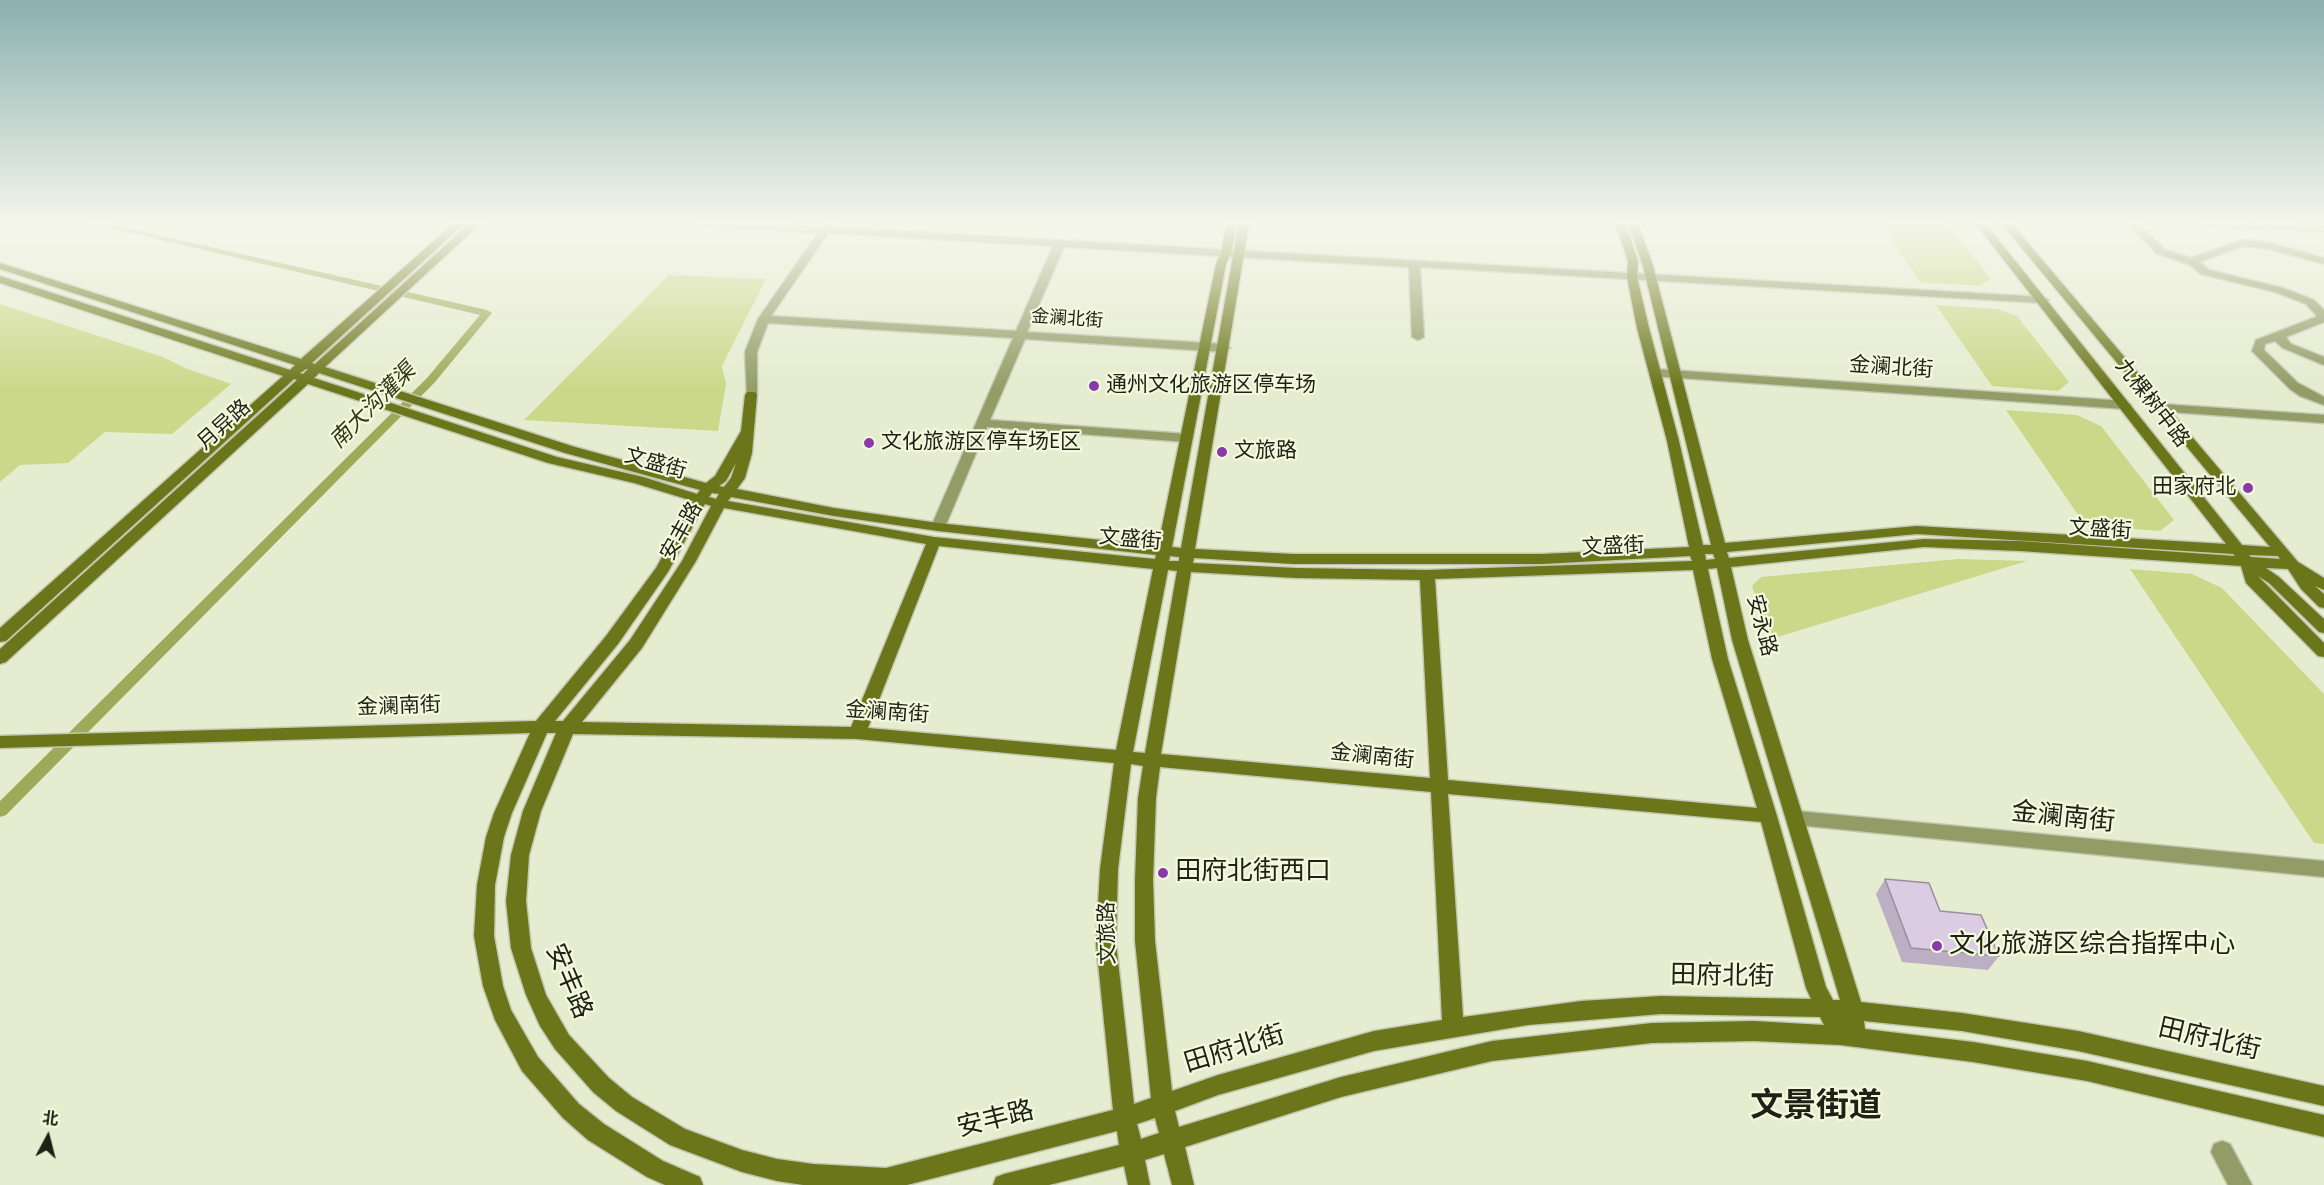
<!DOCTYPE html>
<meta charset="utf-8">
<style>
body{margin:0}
#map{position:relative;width:2324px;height:1185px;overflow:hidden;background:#e6ecd0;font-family:"Source Sans 3","Noto Sans SC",sans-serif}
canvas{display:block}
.north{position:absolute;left:18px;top:1107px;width:60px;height:60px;-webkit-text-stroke:4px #f4f9dd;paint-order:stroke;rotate:7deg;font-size:16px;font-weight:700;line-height:24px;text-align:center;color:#1f2117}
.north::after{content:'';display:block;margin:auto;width:21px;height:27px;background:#1f2117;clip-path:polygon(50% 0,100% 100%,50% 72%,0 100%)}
</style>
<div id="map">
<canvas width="2324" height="1185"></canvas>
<div class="north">北</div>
</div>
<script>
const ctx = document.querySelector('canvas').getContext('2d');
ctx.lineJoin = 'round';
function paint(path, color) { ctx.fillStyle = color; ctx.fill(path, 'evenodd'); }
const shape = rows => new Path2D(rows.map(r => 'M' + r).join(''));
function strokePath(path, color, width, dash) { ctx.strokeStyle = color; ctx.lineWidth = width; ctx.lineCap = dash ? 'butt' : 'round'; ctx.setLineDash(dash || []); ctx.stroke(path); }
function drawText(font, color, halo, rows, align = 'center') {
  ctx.font = font + ' "Source Sans 3","Noto Sans SC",sans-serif'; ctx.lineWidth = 4.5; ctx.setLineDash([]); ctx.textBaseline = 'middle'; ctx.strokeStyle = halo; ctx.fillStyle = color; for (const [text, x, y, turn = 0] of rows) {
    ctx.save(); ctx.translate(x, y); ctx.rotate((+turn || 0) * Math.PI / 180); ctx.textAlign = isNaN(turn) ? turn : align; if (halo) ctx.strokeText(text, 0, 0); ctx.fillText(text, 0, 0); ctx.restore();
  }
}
paint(shape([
 [1881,223,1947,223,1991,279,1980,286,1920,282],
 [669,275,766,279,722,366,726,384,718,431,524,420],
 [0,304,163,357,185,368,231,384,172,434,105,432,68,463,20,465,0,482],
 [1936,305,1997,309,2017,316,2069,382,2058,391,1992,386],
 [2006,410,2077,415,2101,426,2174,520,2160,531,2085,525],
 [1958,559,2027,561,1771,639,1752,586,1761,577],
 [2130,569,2192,574,2222,588,2324,694,2324,844,2314,843]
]), '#cbd889');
paint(shape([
 [89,223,105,223,487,310,492,313,435,382,6,815,0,817,0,801,427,378,480,315,89,223]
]), '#9eaa5a');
const minor = shape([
 [2128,223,2138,223,2164,249,2191,258,2242,240,2270,243,2324,258,2324,264,2269,249,2243,246,2200,262,2209,270,2283,288,2314,300,2324,310,2324,322,2286,337,2291,344,2324,357,2324,365,2283,348,2275,341,2265,344,2264,350,2298,383,2324,397,2324,405,2300,396,2290,389,2252,351,2256,340,2316,317,2316,315,2306,304,2275,292,2201,274,2190,265,2156,253,2128,223],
 [2205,223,2324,226,2324,232,2210,226,2205,223],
 [2222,1141,2230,1144,2252,1185,2228,1185,2211,1152,2214,1144,2222,1141]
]);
const tertiary = shape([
 [697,223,751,223,822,227,825,223,832,223,832,227,2043,297,2049,300,2043,303,1420,267,1424,337,1418,340,1412,337,1409,267,1064,247,1027,332,1224,344,1230,348,1224,352,1025,339,990,420,1187,434,1193,438,1187,442,987,427,945,527,938,531,931,527,1013,338,768,323,757,352,757,395,755,398,747,398,745,352,758,319,818,233,702,226,697,223],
 [828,233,1053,246,1016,331,771,316,828,233],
 [1655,369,2125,401,2131,405,2125,409,1651,376,1649,373,1655,369],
 [2161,404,2324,415,2324,423,2157,411,2155,408,2161,404],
 [1797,811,2324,861,2324,877,1797,825,1791,823,1788,818,1791,813,1797,811]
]);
const secondary = shape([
 [454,223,465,223,312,363,315,364,470,223,481,223,325,367,575,447,706,483,715,476,741,431,745,395,747,392,755,392,757,395,752,453,745,478,737,489,834,508,938,523,1158,546,1216,264,1221,253,1227,223,1237,223,1231,253,1226,264,1172,547,1181,548,1239,223,1249,223,1195,549,1293,554,1542,554,1689,547,1667,441,1637,328,1627,277,1628,261,1615,223,1625,223,1638,261,1637,277,1649,328,1679,441,1703,545,1711,545,1643,266,1628,223,1638,223,1653,266,1725,543,1917,526,2226,544,1975,223,1985,223,2242,545,2270,547,2001,223,2011,223,2298,562,2324,578,2324,590,2315,586,2324,594,2324,608,2319,607,2301,589,2288,569,2266,568,2279,577,2324,619,2324,633,2319,632,2269,583,2258,576,2324,643,2324,657,2318,656,2246,583,2241,566,2020,551,1924,547,1731,567,1748,640,1861,1002,1962,1013,2078,1031,2324,1086,2324,1106,2078,1051,1962,1031,1864,1021,1865,1029,1973,1042,2087,1061,2324,1115,2324,1137,2087,1081,1973,1062,1840,1045,1754,1041,1652,1043,1492,1061,1341,1097,1185,1147,1194,1185,1172,1185,1164,1154,1145,1160,1150,1185,1128,1185,1124,1166,1049,1185,993,1185,996,1177,1004,1174,1119,1145,1117,1131,907,1185,803,1185,777,1181,742,1172,670,1145,616,1111,593,1092,555,1049,540,1026,526,995,511,948,506,901,511,855,523,811,556,733,547,733,512,813,504,837,495,885,494,936,503,986,511,1010,538,1057,579,1104,604,1124,663,1161,700,1177,703,1185,665,1185,647,1177,588,1140,563,1118,522,1071,495,1020,483,986,474,936,477,885,486,837,494,813,530,733,0,748,0,736,536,721,606,636,656,568,693,501,634,483,548,463,308,384,6,662,0,664,0,649,297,380,294,379,6,641,0,642,0,628,283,376,0,283,0,276,290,370,295,365,0,269,0,263,301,359,454,223],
 [306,369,308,369,303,374,300,373,306,369],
 [319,373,565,453,700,490,697,494,643,477,557,457,314,378,319,373],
 [736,463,731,478,724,487,719,486,726,481,736,463],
 [712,493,719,494,716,499,713,498,709,497,712,493],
 [731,497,834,516,938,531,1156,555,1155,559,934,537,728,501,731,497],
 [705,504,711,506,682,561,630,640,563,721,555,721,618,644,668,572,705,504],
 [724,508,926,544,851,727,582,722,642,648,696,561,724,508],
 [1917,534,2233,554,2235,556,2020,541,1924,539,1729,558,1727,552,1917,534],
 [939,546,1153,569,1116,750,868,728,939,546],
 [1705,554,1713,554,1715,559,1706,560,1705,554],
 [2249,555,2278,556,2280,559,2251,557,2249,555],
 [1170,556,1179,557,1179,561,1169,561,1170,556],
 [1690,556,1692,561,1427,570,1296,568,1193,563,1194,558,1293,564,1542,564,1690,556],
 [1717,568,1732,640,1840,1000,1833,1000,1826,987,1777,816,1728,659,1708,569,1717,568],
 [1168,570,1177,571,1145,753,1133,752,1168,570],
 [1693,570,1712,659,1757,808,1448,780,1435,579,1693,570],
 [1191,572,1296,578,1420,580,1430,778,1161,754,1191,572],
 [573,734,857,739,1114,763,1100,869,1096,943,1113,1110,886,1168,813,1164,777,1159,742,1150,685,1129,632,1097,609,1078,569,1035,546,995,531,948,526,901,529,855,541,811,573,734],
 [1131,764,1143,766,1138,798,1135,880,1135,941,1151,1098,1134,1104,1116,943,1118,869,1131,764],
 [1160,767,1431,792,1442,1020,1374,1031,1218,1075,1172,1091,1155,941,1153,880,1156,798,1160,767],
 [1448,794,1761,822,1806,988,1811,999,1661,996,1581,1001,1463,1017,1448,794],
 [1661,1014,1820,1017,1824,1025,1754,1021,1652,1023,1492,1041,1341,1077,1179,1127,1175,1111,1218,1095,1374,1051,1528,1025,1661,1014],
 [1155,1118,1159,1133,1141,1139,1137,1124,1155,1118]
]);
strokePath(minor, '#c2c7af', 3);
strokePath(tertiary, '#c2c7af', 3);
strokePath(secondary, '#c2c7af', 3);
paint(minor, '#939c67');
paint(tertiary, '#939c67');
paint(secondary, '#6b761b');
paint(shape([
 [1885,879,1940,911,1999,956,1988,970,1902,962,1876,894]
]), '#bcafc3');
const building = shape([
 [1885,879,1929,883,1940,911,1981,915,1999,956,1911,948,1885,879]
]);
paint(building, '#dbcbe3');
strokePath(building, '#998e9f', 1.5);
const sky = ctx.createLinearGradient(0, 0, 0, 389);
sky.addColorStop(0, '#8ab0af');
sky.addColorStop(0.57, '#f4f6ea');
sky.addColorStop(1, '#f4f6ea00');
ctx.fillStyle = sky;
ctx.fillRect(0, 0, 2324, 389);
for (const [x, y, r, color] of [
 [1094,386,6,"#893aaa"],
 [869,443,6,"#893aaa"],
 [1222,452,6,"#893aaa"],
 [2248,488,6,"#893aaa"],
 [1163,873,6,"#893aaa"],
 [1937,946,6,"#893aaa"]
]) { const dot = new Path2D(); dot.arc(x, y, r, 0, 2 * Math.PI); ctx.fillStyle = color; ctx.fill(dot); strokePath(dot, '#f4f9dd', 2); }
drawText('18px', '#1f2117', '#f4f9dd', [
 ["金澜北街",1067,320,4]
]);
drawText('21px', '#1f2117', '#f4f9dd', [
 ["金澜北街",1891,369,4],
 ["九棵树中路",2151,404,52],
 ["月异路",225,426,-42],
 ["文盛街",655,465,16],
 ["文盛街",2100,531,4],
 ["安丰路",683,532,-61],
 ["文盛街",1130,541,5],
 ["文盛街",1613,548,-2],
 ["安永路",1760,626,75],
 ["金澜南街",399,708,-2],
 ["金澜南街",887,714,4],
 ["金澜南街",1372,758,6],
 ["文旅路",1109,933,-91]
]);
drawText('21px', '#1f2117', '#f4f9dd', [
 ["通州文化旅游区停车场",1106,386],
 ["文化旅游区停车场E区",881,443],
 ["文旅路",1234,452],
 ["田家府北",2236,488,"right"]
], 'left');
drawText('italic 22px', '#313614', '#f4f9dd', [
 ["南大沟灌渠",374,407,-45]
]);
drawText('26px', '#1f2117', '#f4f9dd', [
 ["金澜南街",2063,819,6],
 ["田府北街",1722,978,1],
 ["安丰路",567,982,67],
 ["田府北街",2209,1041,13],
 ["田府北街",1235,1051,-17],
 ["安丰路",996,1121,-14]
]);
drawText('26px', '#1f2117', '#f4f9dd', [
 ["田府北街西口",1175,873],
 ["文化旅游区综合指挥中心",1949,946]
], 'left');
drawText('bold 33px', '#1f2117', '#f4f9dd', [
 ["文景街道",1816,1109]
]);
</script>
